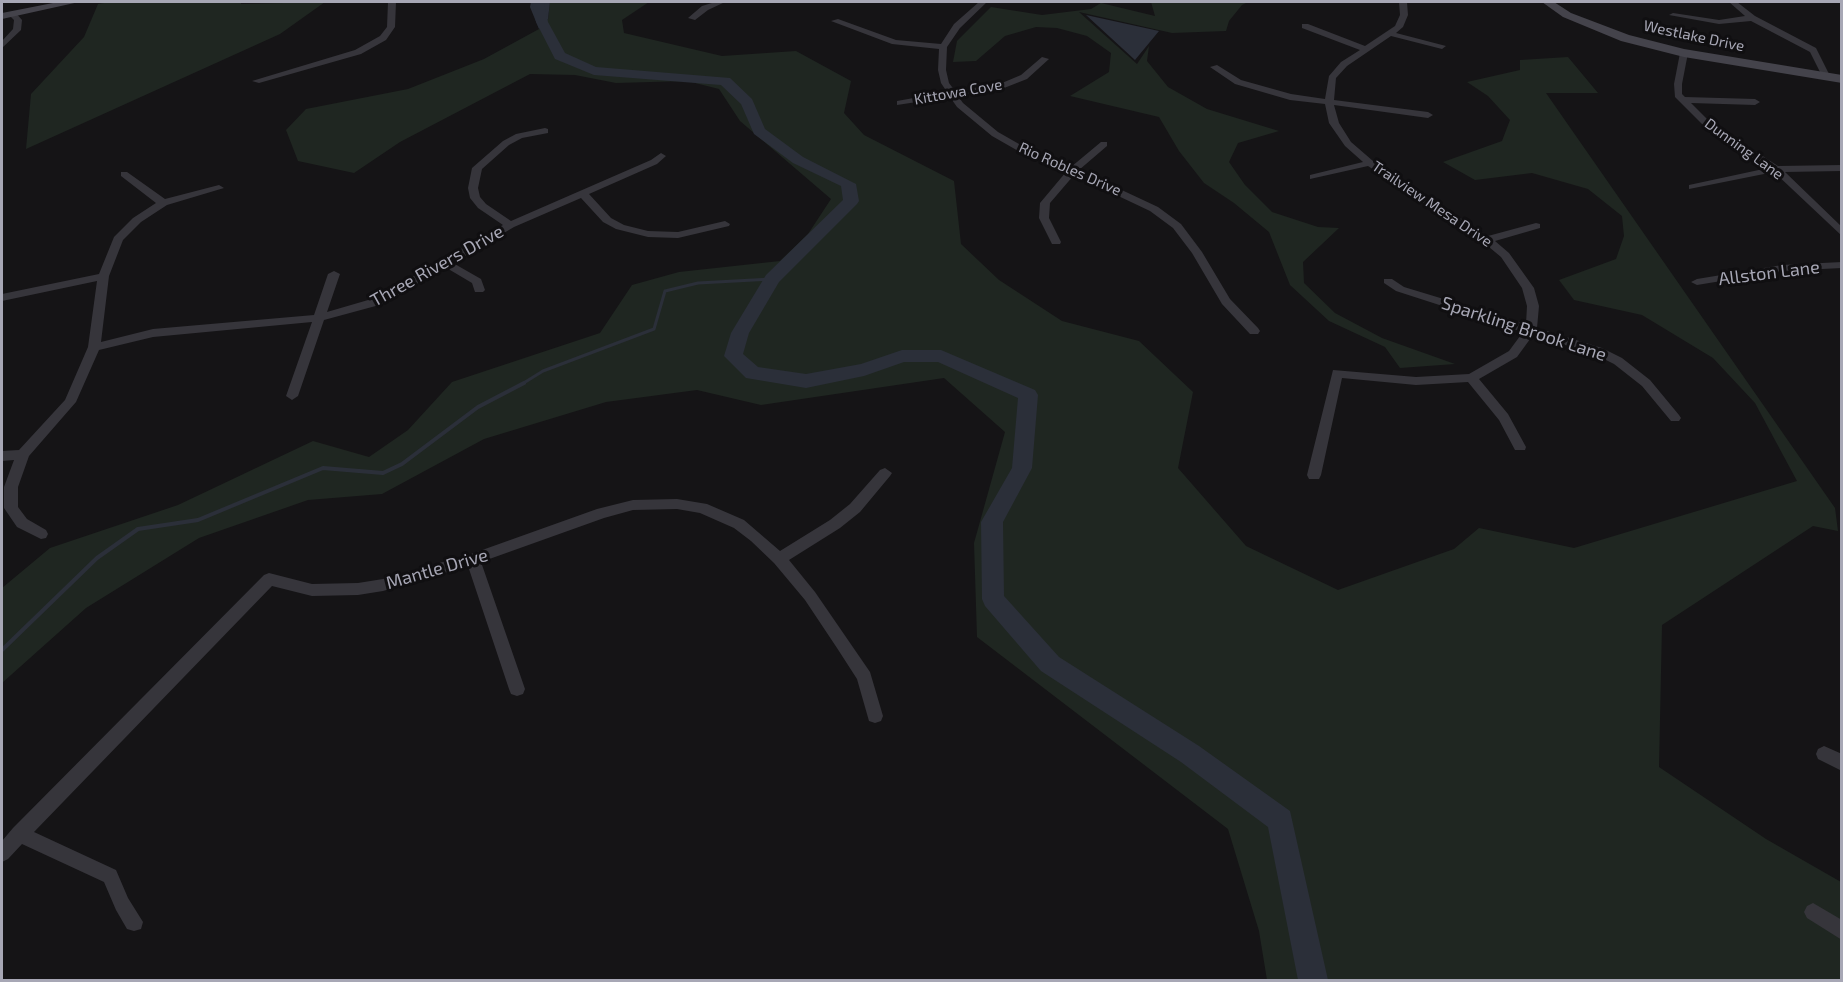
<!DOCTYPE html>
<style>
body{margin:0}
#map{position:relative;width:1843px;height:982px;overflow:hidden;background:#151416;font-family:"Exo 2",sans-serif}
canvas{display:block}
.frame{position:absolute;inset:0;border:3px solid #a7a7b5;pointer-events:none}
</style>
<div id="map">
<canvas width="1843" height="982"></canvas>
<div class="frame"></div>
</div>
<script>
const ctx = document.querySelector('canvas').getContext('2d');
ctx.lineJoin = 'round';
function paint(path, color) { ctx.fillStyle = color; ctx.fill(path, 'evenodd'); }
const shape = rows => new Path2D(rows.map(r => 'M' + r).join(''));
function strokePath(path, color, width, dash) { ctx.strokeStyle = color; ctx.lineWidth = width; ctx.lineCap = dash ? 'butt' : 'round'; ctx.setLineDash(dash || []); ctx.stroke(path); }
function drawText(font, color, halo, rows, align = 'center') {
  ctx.font = font + ' "Exo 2",sans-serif'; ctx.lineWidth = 6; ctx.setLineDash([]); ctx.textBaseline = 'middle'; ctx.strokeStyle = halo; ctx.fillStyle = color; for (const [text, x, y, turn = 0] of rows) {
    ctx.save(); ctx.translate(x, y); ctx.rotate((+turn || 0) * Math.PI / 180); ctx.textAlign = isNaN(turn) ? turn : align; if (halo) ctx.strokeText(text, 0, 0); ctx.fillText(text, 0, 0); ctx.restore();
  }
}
paint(shape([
 [110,2,241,2,241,4,325,2,280,34,26,149,31,94,84,37,98,4],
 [550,2,649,2,622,20,624,33,722,56,796,51,851,81,844,113,864,135,954,181,961,244,999,280,1062,321,1139,341,1193,392,1178,468,1246,546,1338,590,1454,549,1479,528,1574,548,1797,481,1755,403,1713,358,1642,315,1574,300,1559,280,1616,259,1624,236,1622,216,1588,189,1532,173,1475,180,1443,162,1502,141,1510,120,1488,96,1467,82,1520,70,1520,60,1568,57,1598,93,1546,93,1835,508,1838,531,1813,526,1662,625,1659,767,1766,839,1841,882,1841,980,1267,980,1259,931,1228,829,977,637,974,543,1005,432,944,378,761,405,697,390,606,402,484,439,382,494,308,500,199,538,86,608,2,683,2,588,50,548,178,505,313,441,369,457,408,430,452,382,600,333,632,285,679,272,780,261,808,234,831,199,740,121,719,89,687,81,616,83,575,75,530,74,400,142,354,173,298,161,286,130,306,109,408,89,484,59,539,29,548,19],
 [1151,2,1248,2,1242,5,1229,21,1226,31,1172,33,1079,12,1137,64,1149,46,1147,61,1168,87,1207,109,1279,131,1238,143,1229,162,1245,185,1272,212,1318,227,1339,228,1303,262,1304,283,1335,313,1382,338,1455,364,1400,368,1385,347,1329,321,1290,285,1269,232,1234,203,1204,183,1179,151,1159,117,1070,96,1109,72,1111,53,1087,36,1057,28,1036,27,1005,36,976,61,953,62,957,41,991,7,1042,15,1091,9,1101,3,1155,16]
]), '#1f2621');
paint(shape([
 [531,2,550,2,548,19,539,29,530,7],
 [1086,15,1159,31,1135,60]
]), '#2b2f39');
strokePath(shape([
 [522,384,543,371,654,329,665,291,698,283,772,279]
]), '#2b2f39', 3);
strokePath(shape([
 [2,650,97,558,138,529,198,520,323,468,383,473,402,464,478,407,524,383]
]), '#2b2f39', 4);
paint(shape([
 [532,2,544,2,548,22,565,53,596,67,730,78,752,99,765,129,803,157,856,184,859,201,857,204,779,282,749,333,743,354,758,367,806,374,861,364,902,350,941,350,1035,390,1038,395,1032,468,1003,522,1004,596,1059,657,1199,746,1290,811,1328,980,1298,980,1268,827,1181,762,1041,671,985,606,982,599,981,522,1012,468,1018,398,938,362,904,362,864,376,806,388,746,378,724,356,731,333,766,275,843,200,841,186,793,163,754,134,741,104,721,85,594,75,555,59,536,22,532,2]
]), '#2b2f39');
paint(shape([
 [388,2,396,2,395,27,386,40,361,54,259,83,252,81,355,50,380,36,387,27,388,2],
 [715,2,725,2,708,10,695,20,688,18,702,6,715,2],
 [979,2,987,2,960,28,947,47,946,70,949,83,955,91,1002,83,1021,75,1042,57,1049,59,1027,79,1004,88,958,96,963,103,998,132,1026,148,1071,167,1101,142,1107,142,1107,146,1079,170,1158,207,1181,224,1202,252,1230,299,1258,328,1260,331,1258,334,1250,334,1222,304,1192,253,1173,228,1150,211,1074,175,1050,203,1049,218,1061,242,1060,244,1052,244,1039,218,1040,203,1066,172,1020,152,992,136,957,107,950,97,897,105,897,101,947,92,941,83,938,70,939,49,892,44,831,21,838,19,896,40,941,44,954,24,979,2],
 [1399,2,1407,2,1408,15,1403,27,1396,33,1446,46,1442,49,1391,36,1347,66,1336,78,1334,100,1428,112,1433,115,1428,118,1334,105,1339,123,1351,142,1373,161,1488,236,1536,223,1540,224,1540,228,1495,241,1509,253,1534,288,1539,306,1537,328,1602,348,1622,358,1650,380,1679,415,1681,418,1679,421,1671,421,1642,386,1614,364,1594,354,1533,335,1517,357,1479,379,1508,414,1526,447,1525,450,1515,450,1499,420,1468,382,1416,385,1342,378,1321,475,1319,479,1309,479,1307,475,1333,370,1416,377,1469,374,1509,351,1523,332,1396,291,1384,283,1384,279,1392,279,1404,287,1526,324,1527,306,1522,288,1501,257,1483,242,1368,166,1310,179,1310,175,1363,162,1345,146,1329,123,1325,104,1290,100,1235,84,1210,67,1217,65,1241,80,1291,94,1325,99,1329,76,1341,62,1360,50,1302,28,1302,24,1308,24,1365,46,1395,26,1400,15,1399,2],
 [1729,2,1737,2,1755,16,1816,48,1830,76,1829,78,1823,78,1810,52,1751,21,1719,24,1669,15,1673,13,1719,20,1745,16,1729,2],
 [9,12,15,12,22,20,21,30,2,48,2,41,13,29,14,20,8,14,9,12],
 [1684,50,1688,53,1682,84,1682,94,1685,97,1755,99,1760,102,1755,105,1691,103,1710,122,1778,166,1842,165,1842,171,1785,172,1842,227,1842,236,1774,172,1689,189,1689,185,1768,168,1704,126,1675,97,1674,84,1680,53,1684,50],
 [545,128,548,129,548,133,522,138,509,145,482,169,478,188,480,197,486,204,511,221,651,160,661,153,666,156,657,164,589,194,611,218,624,225,648,231,678,232,725,221,730,224,729,226,678,238,648,237,616,229,603,222,581,198,514,227,453,263,481,279,485,290,483,292,475,292,472,283,445,267,383,304,324,320,298,396,292,400,286,396,312,322,153,337,99,350,76,402,29,456,18,487,18,507,27,519,46,530,48,534,46,538,41,539,17,527,4,508,4,487,14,460,2,461,2,451,19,450,65,400,88,347,97,281,2,301,2,294,99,274,114,237,133,218,156,203,121,176,121,172,127,172,165,199,219,185,224,188,167,205,141,222,123,240,109,276,101,342,153,329,314,315,328,274,334,271,340,274,327,312,375,298,503,225,478,208,470,198,468,188,472,168,503,141,516,134,545,128],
 [1842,262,1842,268,1782,271,1697,285,1691,282,1697,279,1782,265,1842,262],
 [885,468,892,473,890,476,860,512,840,528,789,560,815,592,870,672,883,716,881,721,875,723,869,721,857,679,837,648,805,600,774,563,751,541,734,528,700,513,677,509,633,510,604,518,481,562,525,689,523,694,517,696,511,694,509,689,468,566,383,591,358,595,312,596,272,586,34,832,116,870,128,898,143,922,141,929,134,931,127,929,116,910,104,882,22,844,8,859,2,862,2,841,13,828,264,575,269,573,312,584,358,583,383,579,471,554,597,509,633,500,677,499,707,504,744,520,780,551,830,520,850,504,880,470,885,468],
 [1824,746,1842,754,1842,771,1818,759,1816,754,1818,749,1824,746],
 [1813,903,1842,920,1842,940,1807,918,1804,912,1807,906,1813,903]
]), '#36353b');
paint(shape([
 [58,2,79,2,2,19,2,13,58,2],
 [1542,2,1554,2,1571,13,1629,35,1684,49,1842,75,1842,83,1684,57,1621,41,1563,17,1542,2]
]), '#44434b');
drawText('15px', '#a7a7b5', '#100f11', [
 ["Westlake Drive",1694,36,12],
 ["Kittowa Cove",958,92,-10],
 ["Dunning Lane",1744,149,36],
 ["Rio Robles Drive",1070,169,24],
 ["Trailview Mesa Drive",1432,204,34]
]);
drawText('18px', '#a7a7b5', '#100f11', [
 ["Three Rivers Drive",437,266,-29],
 ["Allston Lane",1769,273,-7],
 ["Sparkling Brook Lane",1524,329,18],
 ["Mantle Drive",437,569,-16]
]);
</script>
